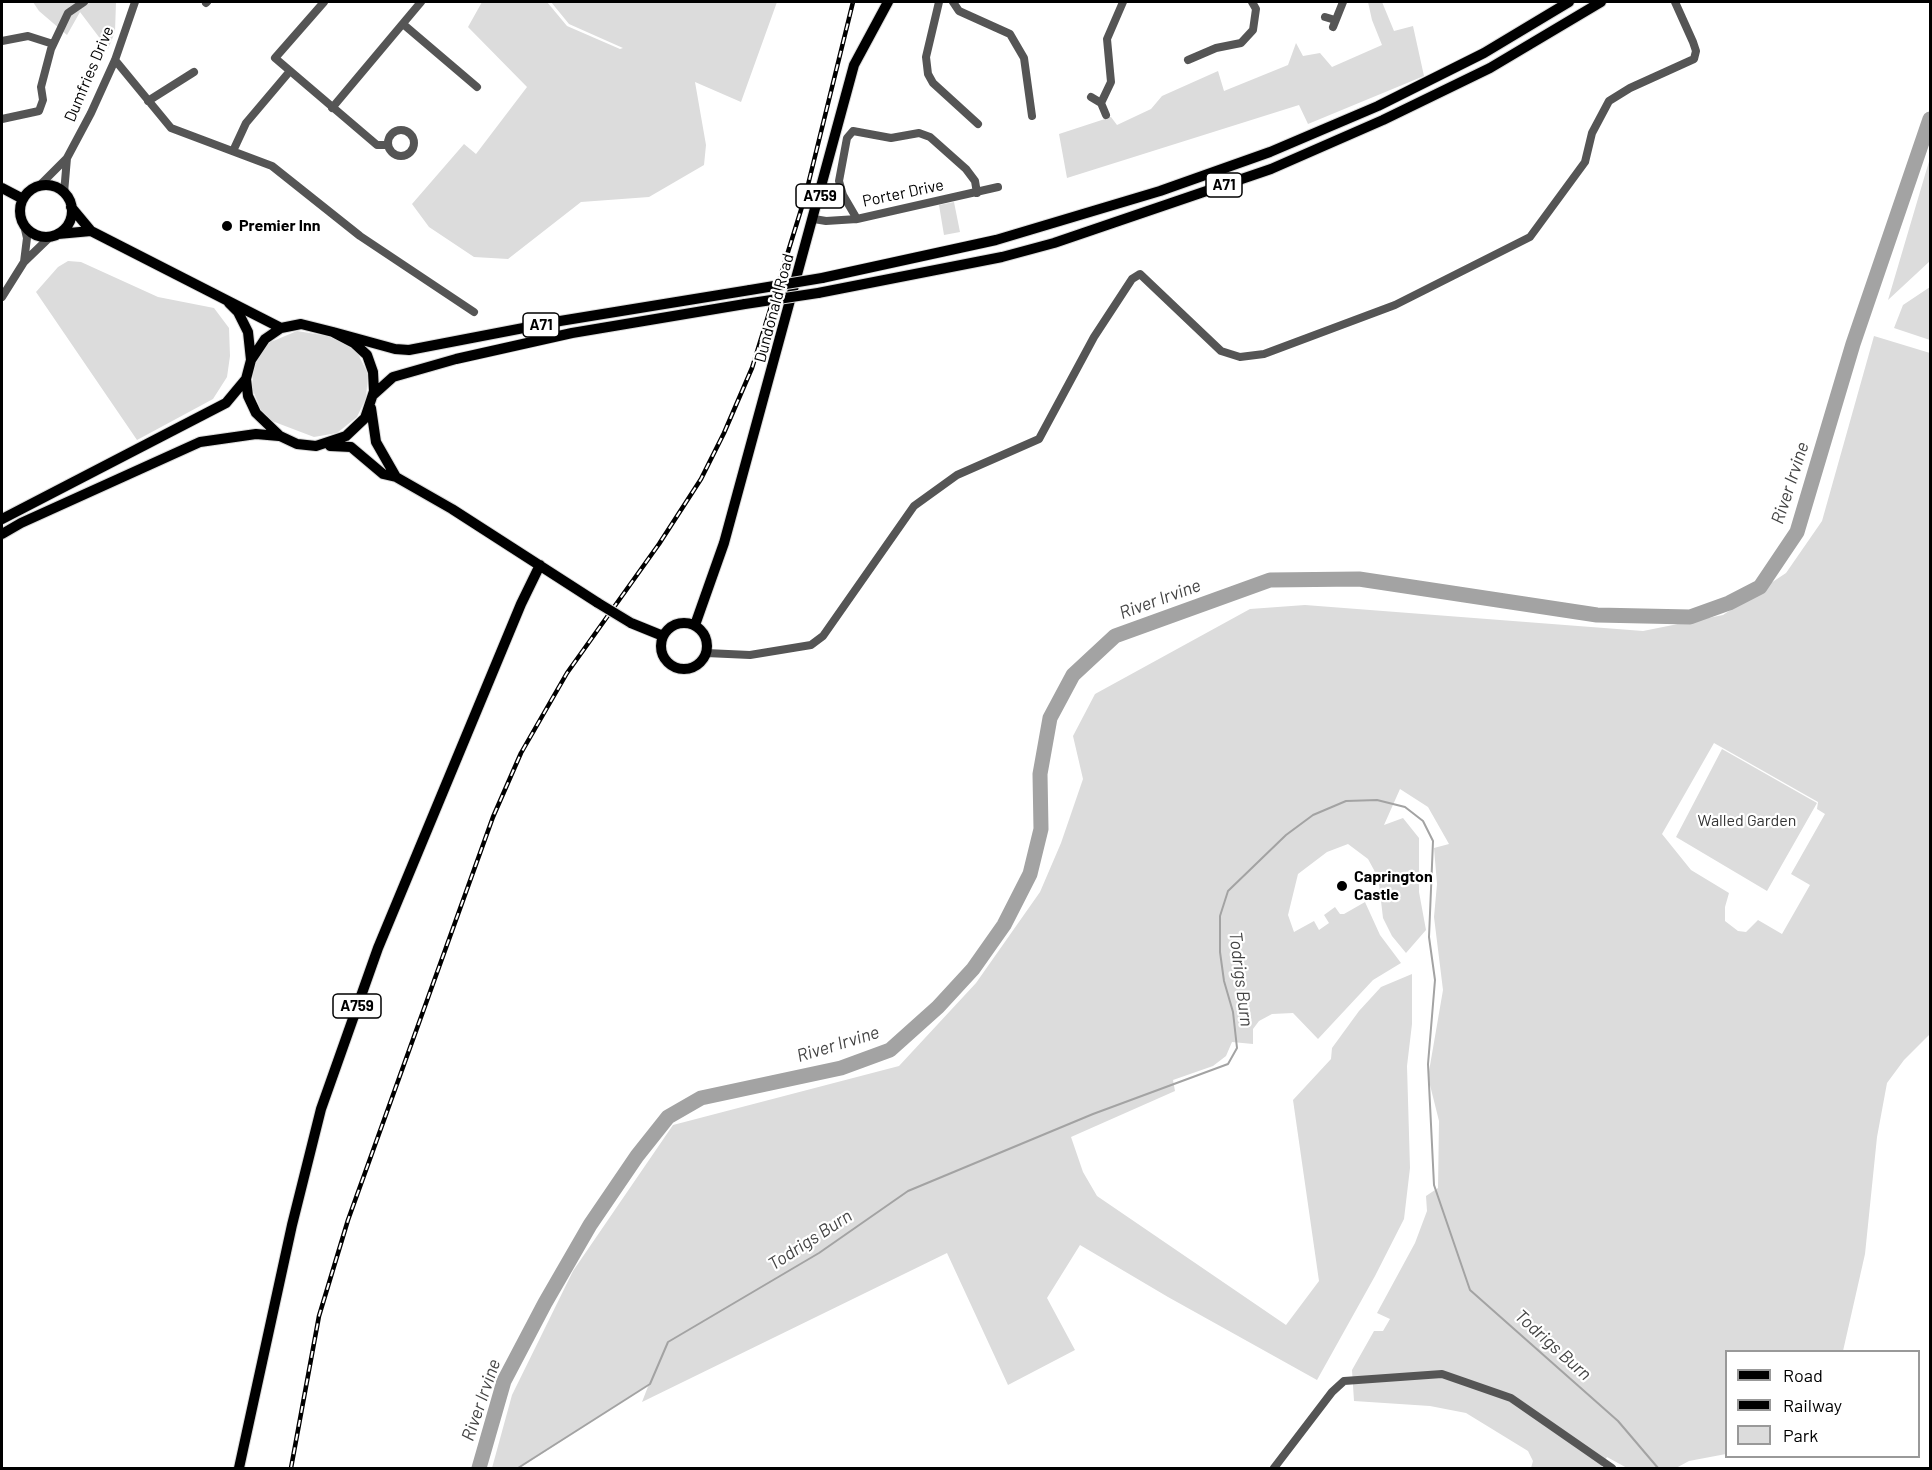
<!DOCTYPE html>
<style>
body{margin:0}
#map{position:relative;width:1932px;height:1470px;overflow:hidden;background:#fff;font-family:Barlow,sans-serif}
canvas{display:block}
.frame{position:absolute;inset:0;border:3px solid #000;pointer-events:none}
.legend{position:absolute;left:1725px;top:1350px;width:195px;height:108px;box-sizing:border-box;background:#fff;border:2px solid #999;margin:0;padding:8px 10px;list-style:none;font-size:18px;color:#000}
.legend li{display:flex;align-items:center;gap:12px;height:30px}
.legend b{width:30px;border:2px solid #999}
</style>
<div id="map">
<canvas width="1932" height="1470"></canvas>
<div class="frame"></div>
<ul class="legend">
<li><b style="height:8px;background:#000"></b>Road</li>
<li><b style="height:8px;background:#000"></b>Railway</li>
<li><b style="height:16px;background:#dcdcdc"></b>Park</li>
</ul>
</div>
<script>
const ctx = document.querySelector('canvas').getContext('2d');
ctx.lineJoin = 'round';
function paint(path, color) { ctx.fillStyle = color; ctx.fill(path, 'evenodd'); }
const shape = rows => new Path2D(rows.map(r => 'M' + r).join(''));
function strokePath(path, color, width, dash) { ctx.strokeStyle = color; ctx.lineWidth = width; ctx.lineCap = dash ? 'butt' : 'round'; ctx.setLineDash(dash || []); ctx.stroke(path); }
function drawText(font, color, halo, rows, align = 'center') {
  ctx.font = font + ' Barlow,sans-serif'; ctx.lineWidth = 4.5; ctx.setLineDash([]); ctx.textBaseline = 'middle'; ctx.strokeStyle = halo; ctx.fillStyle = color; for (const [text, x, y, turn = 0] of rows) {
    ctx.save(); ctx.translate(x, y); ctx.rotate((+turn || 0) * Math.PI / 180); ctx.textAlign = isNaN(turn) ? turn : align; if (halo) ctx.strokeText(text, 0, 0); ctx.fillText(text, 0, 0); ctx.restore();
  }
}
paint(shape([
 [33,2,116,2,115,32,108,49,80,12,67,35,39,11],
 [482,2,547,2,567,26,620,49,623,48,569,24,551,2,777,2,741,102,695,82,706,145,704,165,649,197,581,202,508,259,474,257,429,227,412,204,464,144,476,154,527,87,468,27],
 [1368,2,1382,2,1394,31,1413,26,1424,76,1308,124,1299,105,1067,178,1059,134,1111,117,1117,125,1151,109,1162,96,1218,71,1224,91,1288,65,1296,43,1303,56,1320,53,1332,67,1382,45,1372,20],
 [1930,158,1930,261,1888,300],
 [954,202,960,232,944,235,939,205],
 [68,261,81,262,158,297,214,308,229,328,230,356,227,377,213,399,137,440,36,292,58,267],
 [1930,287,1930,340,1894,328,1903,305],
 [297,331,328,336,355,348,368,374,366,398,357,417,337,433,314,437,264,418,252,388,254,364,266,344],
 [1874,336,1930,353,1930,1034,1904,1060,1887,1083,1877,1137,1865,1254,1843,1351,1726,1352,1726,1454,1689,1461,1676,1468,1627,1468,1607,1457,1601,1468,1531,1468,1533,1461,1528,1451,1466,1413,1430,1406,1354,1401,1352,1370,1374,1331,1383,1331,1390,1319,1377,1313,1415,1243,1427,1211,1426,1196,1438,1188,1439,1121,1428,1077,1443,990,1434,917,1437,884,1434,848,1449,844,1428,807,1400,789,1384,825,1403,818,1419,838,1419,892,1426,930,1406,953,1392,936,1383,918,1379,884,1374,870,1368,859,1348,844,1327,852,1298,874,1288,915,1294,932,1314,921,1319,930,1329,923,1324,915,1335,907,1340,914,1344,914,1365,902,1380,935,1401,963,1373,980,1318,1039,1293,1013,1272,1014,1259,1021,1253,1029,1253,1044,1232,1042,1226,1056,1213,1066,1173,1080,1175,1091,1071,1137,1083,1172,1097,1196,1286,1325,1319,1281,1293,1100,1331,1059,1332,1048,1359,1011,1381,987,1412,974,1412,1024,1407,1066,1410,1168,1404,1219,1375,1276,1317,1380,1168,1297,1080,1245,1047,1298,1075,1350,1008,1385,947,1253,642,1402,649,1384,520,1468,492,1468,512,1395,573,1271,673,1125,899,1066,976,983,1040,892,1061,843,1083,779,1073,736,1095,694,1250,609,1305,605,1643,631,1723,615,1786,573,1822,521],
 [1714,743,1818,802,1817,809,1825,814,1791,874,1810,885,1782,934,1758,920,1746,932,1738,931,1725,921,1725,907,1729,893,1691,870,1662,834],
 [1722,749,1817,803,1767,891,1676,837]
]), '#dcdcdc');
strokePath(shape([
 [518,1468,650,1384,668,1342,819,1253,908,1191,1093,1114,1228,1064,1237,1048,1233,1012,1224,981,1220,952,1220,916,1228,891,1286,835,1313,815,1346,801,1377,800,1405,807,1423,821,1433,841,1429,937,1435,980,1428,1064,1434,1185,1470,1290,1618,1421,1658,1468]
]), '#a3a3a3', 2);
strokePath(shape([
 [479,1468,504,1381,545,1303,590,1225,637,1156,668,1117,701,1098,841,1068,890,1050,938,1007,973,969,1004,925,1030,874,1041,829,1040,774,1050,718,1073,675,1115,636,1270,580,1359,579,1597,615,1690,617,1729,603,1760,587,1797,532,1853,344,1930,119]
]), '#a3a3a3', 15);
const major = shape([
 '20 211a26 26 0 1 1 52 0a26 26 0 1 1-52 0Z',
 [2,188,23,199],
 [71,207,91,231,281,328],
 [58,234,91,231],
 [822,278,996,240,1160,191,1270,152,1378,106,1484,53,1569,2],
 [818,293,1002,257,1054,243,1271,169,1383,120,1490,68,1601,2],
 [229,303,238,312,248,332,251,360],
 [301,324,333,332,354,343,367,355,373,372,374,391,365,418,346,436,316,446,297,444,280,436,256,413,248,396,246,379,251,360,265,339,281,328,301,324],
 [333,332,395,349,409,350,560,321,750,290],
 [373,395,393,377,456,359,572,333,745,304],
 [371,408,376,442,396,477],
 [330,446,351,447,383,474,396,477,452,509,598,603],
 [2,519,226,403,246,379],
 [2,534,21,523,200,442,256,434,279,436],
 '661 646a23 23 0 1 1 46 0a23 23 0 1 1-46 0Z',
 [631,623,663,636],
 [695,625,724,543,854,65,888,2],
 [239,1468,292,1225,321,1109,378,948,521,604,540,565]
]);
strokePath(major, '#dbdbdb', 12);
strokePath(shape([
 [324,2,275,58,377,145,388,145],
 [939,2,926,57,928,74,933,83,978,124],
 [953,2,959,11,1010,34,1024,58,1032,116],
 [206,3,207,2],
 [1325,17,1335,20],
 [403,24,477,87],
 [1333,27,1343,2],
 [2,41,28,36,53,44],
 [115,60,171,128,272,166,360,236,474,312],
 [1188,60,1216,48,1241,43,1253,30,1256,9,1252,2],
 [1091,97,1101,103,1111,82,1107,39,1123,2],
 [148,101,194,72],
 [1101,103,1106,115],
 [332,108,421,2],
 [2,119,39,111,43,100,41,87,51,49,68,13,84,2],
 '388 143a13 13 0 1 1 26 0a13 13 0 1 1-26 0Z',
 [233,151,246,123,290,71],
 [39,186,67,158,91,113,115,60,135,2],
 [64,193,67,158],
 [814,219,826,221,857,219,998,187],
 [857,219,843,195,839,181,847,138,853,131,891,138,919,133,930,137,966,169,975,181,977,193],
 [24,225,27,238,24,262],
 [2,297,24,262,51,236],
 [706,653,750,655,811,645,823,636,914,506,957,475,1039,439,1094,337,1132,279,1140,274,1221,351,1240,357,1264,354,1395,305,1530,237,1585,162,1592,133,1609,101,1630,88,1694,59,1696,51,1693,42,1675,2],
 [1274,1468,1332,1392,1344,1381,1442,1374,1511,1398,1612,1468]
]), '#555', 8);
strokePath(major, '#000', 10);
const rail = shape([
 [291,1468,319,1316,348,1220,493,817,521,753,567,673,659,544,701,479,724,433,752,368,805,197,853,2]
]);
strokePath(rail, '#000', 4.5);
strokePath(rail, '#fff', 2, [7]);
const majorBridge = shape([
 [750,290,822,278],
 [745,304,818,293],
 [598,603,631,623]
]);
strokePath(majorBridge, '#dbdbdb', 12, []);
strokePath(majorBridge, '#000', 10);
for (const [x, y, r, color] of [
 [227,226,6,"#000"],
 [1342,886,6,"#000"]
]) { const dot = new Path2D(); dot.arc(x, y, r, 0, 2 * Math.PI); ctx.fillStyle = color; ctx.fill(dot); strokePath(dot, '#fff', 2); }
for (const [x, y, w] of [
 [1224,185,36],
 [820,196,48],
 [541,325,36],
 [357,1006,48]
]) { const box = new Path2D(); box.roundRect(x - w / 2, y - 12, w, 24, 4.5); ctx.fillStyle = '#fff'; ctx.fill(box); strokePath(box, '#000', 1.5); }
drawText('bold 15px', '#000', null, [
 ["A71",1224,185],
 ["A759",820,196],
 ["A71",541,325],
 ["A759",357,1006]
]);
drawText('16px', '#000', '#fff', [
 ["Dumfries Drive",89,74,-67],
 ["Porter Drive",903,193,-12],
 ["Dundonald Road",774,308,-75]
]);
drawText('bold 16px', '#000', '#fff', [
 ["Premier Inn",239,226],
 ["Caprington",1354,877],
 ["Castle",1354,895]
], 'left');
drawText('16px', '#333', '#fff', [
 ["Walled Garden",1747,821]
]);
drawText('italic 18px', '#444', '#fff', [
 ["River Irvine",1790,483,-72],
 ["River Irvine",1160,599,-20],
 ["Todrigs Burn",1241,979,83],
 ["River Irvine",838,1044,-17],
 ["Todrigs Burn",810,1240,-33],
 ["Todrigs Burn",1553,1345,42],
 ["River Irvine",481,1400,-71]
]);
</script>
